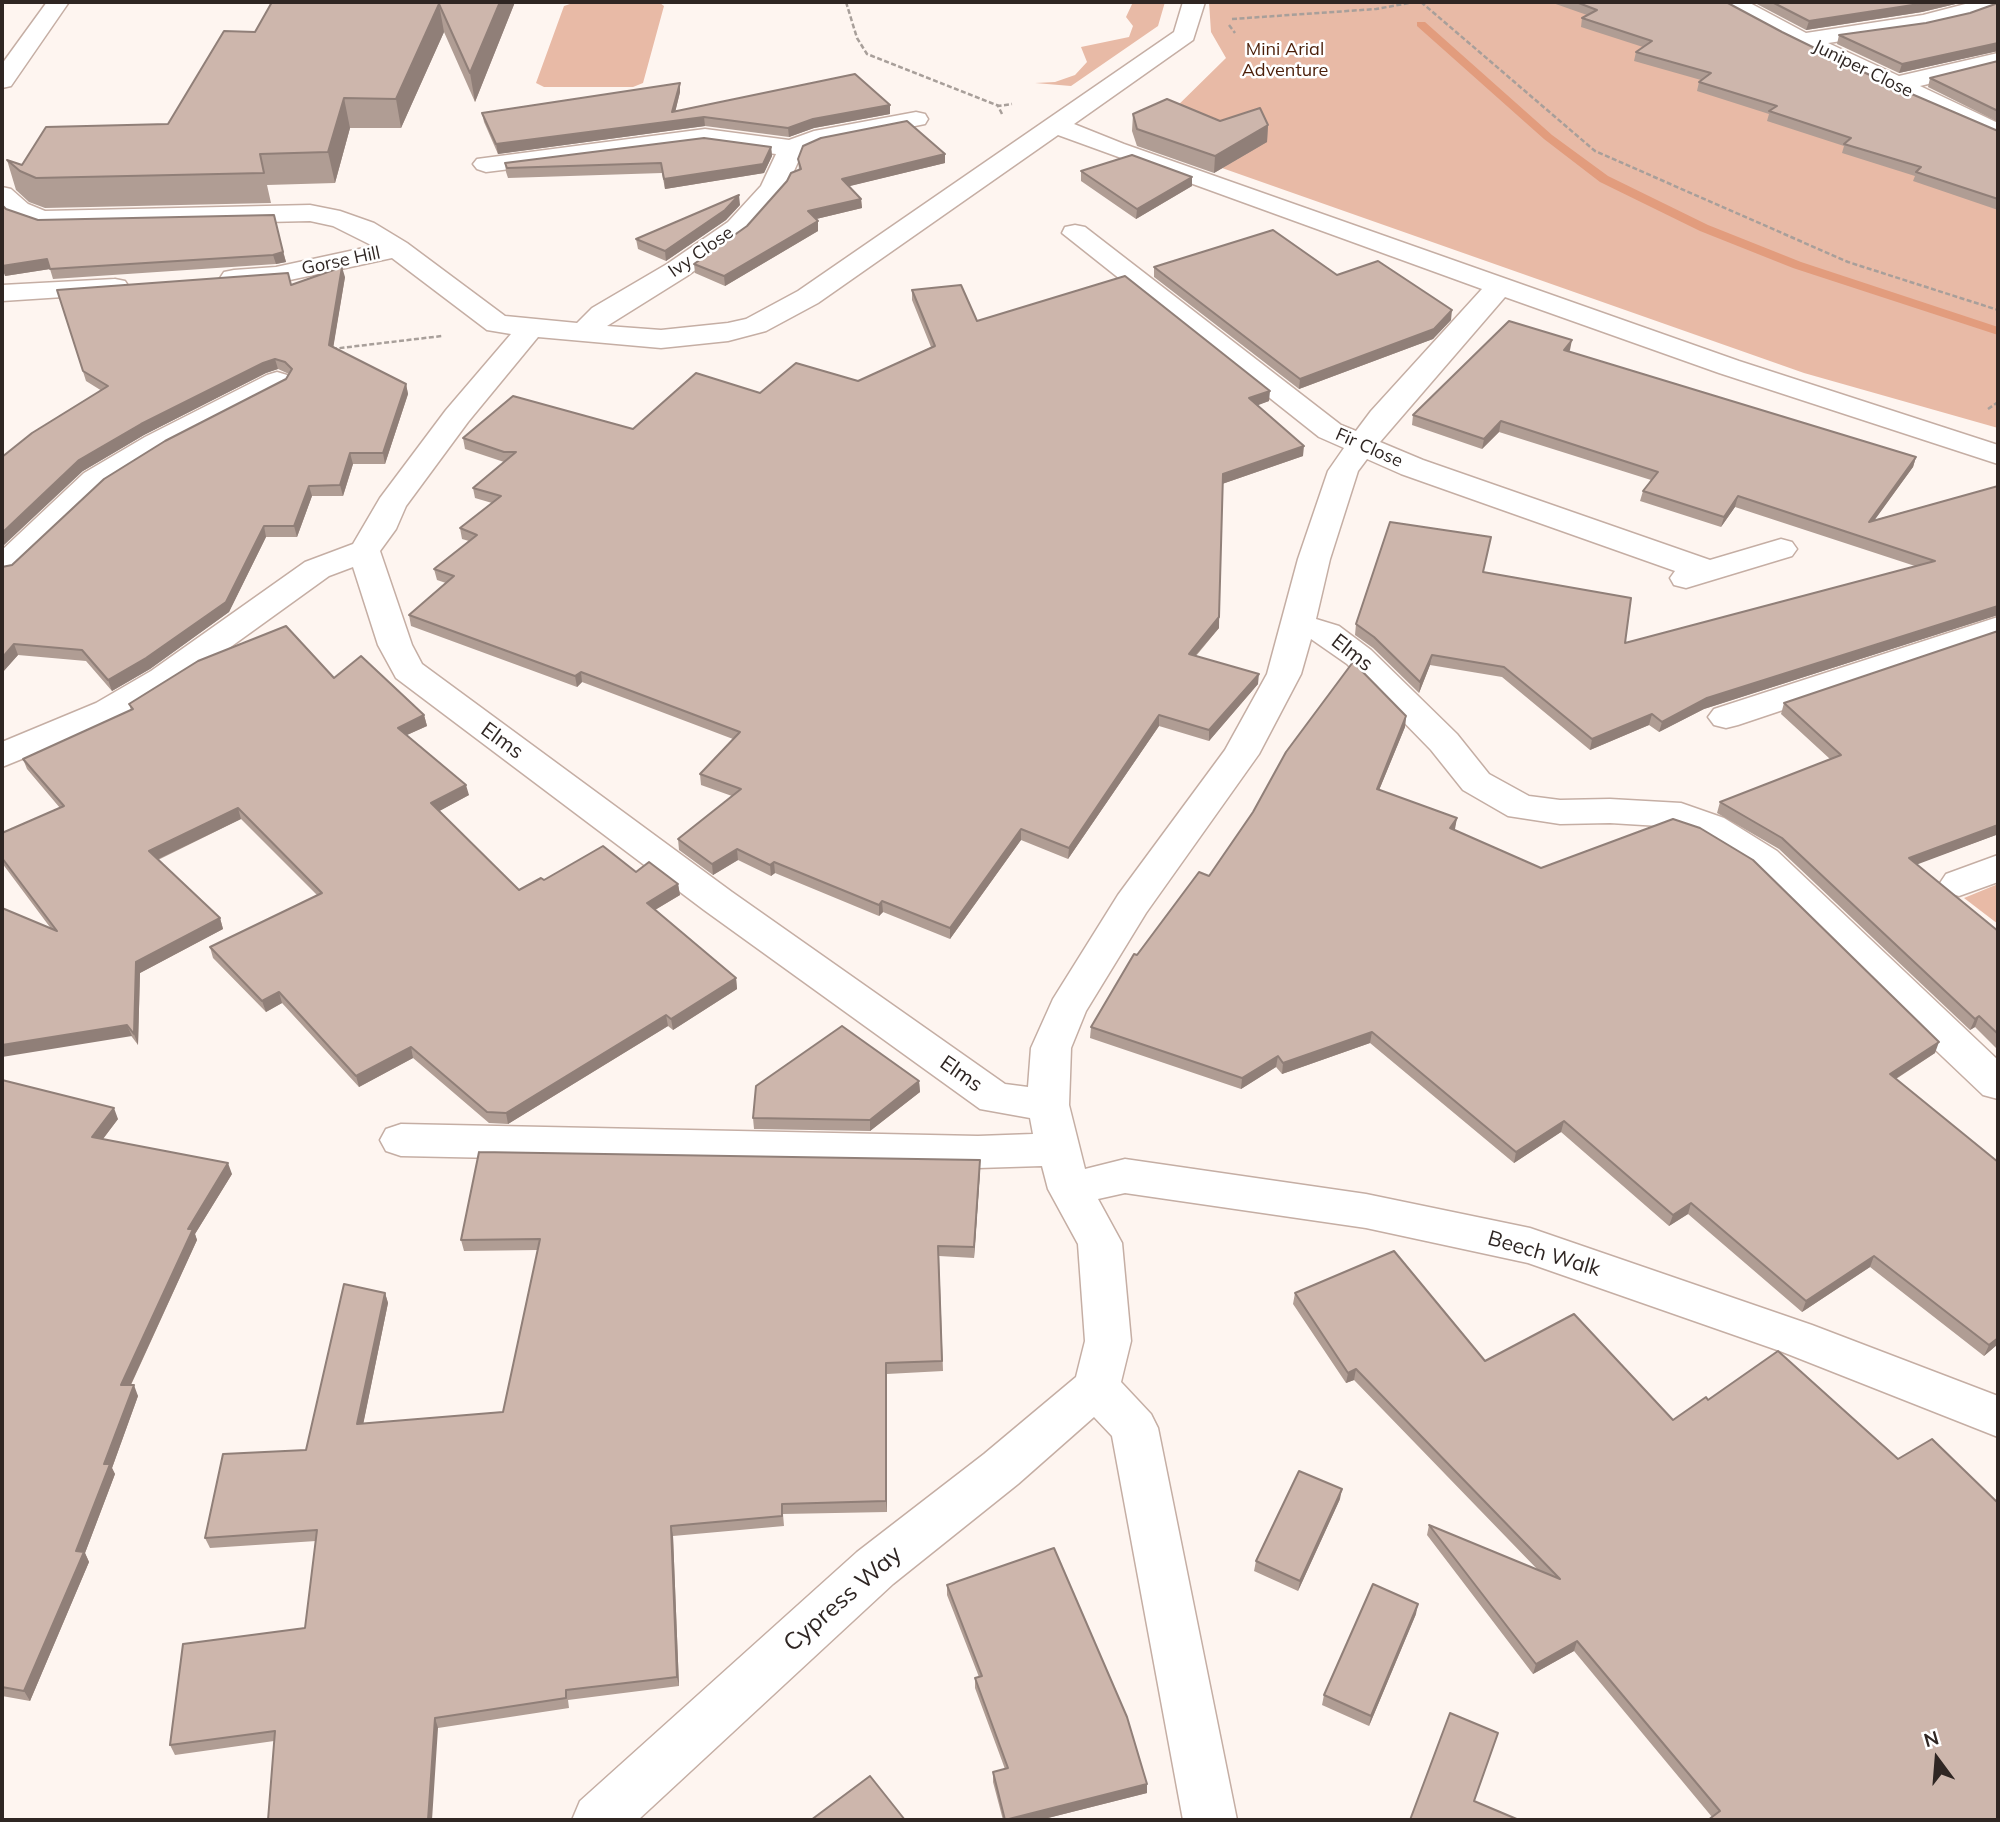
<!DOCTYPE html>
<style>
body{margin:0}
#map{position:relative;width:2000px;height:1822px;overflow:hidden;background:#fef5f0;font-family:Mulish,sans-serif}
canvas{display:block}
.frame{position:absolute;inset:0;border:4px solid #2f2623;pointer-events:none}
.north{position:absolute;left:1902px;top:1724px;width:70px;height:70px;-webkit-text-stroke:5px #fff;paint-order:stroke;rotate:344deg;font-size:19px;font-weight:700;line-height:28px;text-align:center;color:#2f2623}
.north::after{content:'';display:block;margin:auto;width:24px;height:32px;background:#2f2623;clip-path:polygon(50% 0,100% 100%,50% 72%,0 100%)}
</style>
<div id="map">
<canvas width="2000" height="1822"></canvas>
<div class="frame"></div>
<div class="north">N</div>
</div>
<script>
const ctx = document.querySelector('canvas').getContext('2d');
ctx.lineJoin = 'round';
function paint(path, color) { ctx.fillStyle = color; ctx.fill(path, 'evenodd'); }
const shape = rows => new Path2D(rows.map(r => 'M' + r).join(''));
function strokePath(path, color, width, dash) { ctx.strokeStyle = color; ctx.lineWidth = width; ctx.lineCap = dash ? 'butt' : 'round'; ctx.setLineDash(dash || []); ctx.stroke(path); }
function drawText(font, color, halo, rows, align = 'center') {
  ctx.font = font + ' Mulish,sans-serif'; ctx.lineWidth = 5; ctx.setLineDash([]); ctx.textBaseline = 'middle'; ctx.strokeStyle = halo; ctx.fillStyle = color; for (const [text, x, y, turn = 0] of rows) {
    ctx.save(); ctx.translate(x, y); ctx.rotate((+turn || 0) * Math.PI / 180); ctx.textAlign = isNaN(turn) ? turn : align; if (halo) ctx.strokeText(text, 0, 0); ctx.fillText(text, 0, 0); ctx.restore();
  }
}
paint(shape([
 [576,2,660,3,664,6,643,83,633,87,544,87,536,83,564,6],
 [1133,2,1165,2,1158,26,1071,86,1035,83,1055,82,1075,75,1087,62,1081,47,1129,37,1133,26,1126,17],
 [1209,2,1717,2,1998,155,1998,428,1804,373,1222,168,1244,155,1167,116,1226,58,1211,32],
 [1998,884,1998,924,1964,898]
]), '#e8baa6');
paint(shape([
 [1417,22,1425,22,1552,135,1608,176,1708,225,1801,262,1998,327,1998,335,1793,268,1700,231,1600,182,1544,139,1417,26,1417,22]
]), '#e29c7d');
const minor = shape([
 [47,2,69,2,11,86,2,88,2,64,47,2],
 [1183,2,1205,2,1193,40,1074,124,1124,144,1739,361,1998,445,1998,464,1719,373,1505,297,1380,442,1423,460,1710,560,1781,539,1792,542,1797,549,1792,556,1686,588,1674,585,1670,578,1675,571,1401,474,1367,459,1358,471,1330,559,1316,619,1339,626,1371,650,1457,734,1489,774,1529,796,1560,800,1610,799,1681,803,1724,818,1777,851,1998,1060,1998,1099,1983,1095,1843,962,1751,869,1698,836,1676,827,1610,823,1560,824,1508,816,1463,790,1431,750,1347,664,1311,639,1301,674,1259,754,1146,913,1086,1011,1071,1048,1069,1105,1085,1169,1125,1159,1366,1194,1530,1228,1812,1325,1998,1396,1998,1437,1780,1351,1528,1263,1366,1228,1125,1193,1098,1199,1122,1243,1131,1341,1121,1382,1151,1414,1158,1428,1237,1820,1183,1820,1112,1436,1094,1417,1018,1484,893,1584,638,1820,572,1820,580,1801,857,1552,984,1454,1076,1377,1085,1341,1078,1244,1048,1189,1042,1166,978,1168,401,1156,386,1151,380,1140,386,1129,401,1124,978,1136,1033,1134,1030,1118,980,1109,704,910,396,678,378,645,353,567,329,576,175,687,120,719,2,767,2,742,96,703,151,671,305,562,353,544,380,498,446,410,511,334,487,330,392,258,276,283,234,286,224,284,220,278,224,272,234,270,276,267,373,246,333,226,310,221,42,227,10,216,2,209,2,187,11,189,28,204,45,211,310,205,340,211,374,223,407,243,505,316,577,323,592,308,667,264,728,222,761,186,776,154,705,145,486,172,477,169,473,164,477,159,705,129,789,140,814,131,916,112,925,114,928,119,925,124,821,145,802,153,786,189,746,234,687,276,607,326,661,330,728,323,746,319,798,291,1174,32,1183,2],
 [1058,135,1482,289,1371,411,1356,431,1341,425,1085,227,1075,225,1065,227,1062,233,1319,437,1344,448,1328,471,1298,559,1267,674,1225,750,1118,895,1053,999,1031,1048,1028,1087,1005,1084,732,892,422,664,412,645,380,551,396,529,406,506,468,422,538,337,661,348,728,341,766,331,818,303,1058,135],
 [1720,2,1748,2,1806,33,1923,15,1973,2,1998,2,1998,8,1967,19,1923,29,1828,43,1899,76,1998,53,1998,67,1920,86,1998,123,1998,139,1885,90,1781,39,1723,7,1720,2],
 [115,279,125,281,129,287,125,293,2,301,2,285,115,279],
 [277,372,287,375,292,381,287,387,167,449,106,487,14,574,2,577,2,550,84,473,145,437,267,375,277,372],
 [1998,617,1998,638,1738,725,1726,728,1714,725,1708,717,1714,709,1998,617],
 [1998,855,1998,882,1959,896,1946,892,1940,883,1946,874,1998,855]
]);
strokePath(minor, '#c5aea4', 3);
strokePath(shape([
 [846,2,857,38,867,54,999,106],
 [1421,2,1595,151,1848,262,1998,310],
 [1232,19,1376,9,1415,2],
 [1229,25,1235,33],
 [1002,114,998,106,1012,104],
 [332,349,442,336],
 [1988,409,1998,402]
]), '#a89f9a', 2.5, [5, 2.5]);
paint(minor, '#fff');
paint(shape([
 [272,2,515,2,475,102,444,32,401,128,350,128,335,183,267,185,271,203,45,208,29,202,16,190,7,160,22,165,168,124,255,32],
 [1550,2,1726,2,1782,32,1886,83,1998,131,1998,210,1913,181,1915,176,1842,153,1844,146,1767,121,1769,114,1697,91,1699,82,1701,80,1634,61,1636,52,1643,47,1581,27,1582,18,1587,15],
 [1753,2,1964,2,1922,12,1806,30],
 [1998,3,1998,51,1899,73,1837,44,1839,35,1926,23,1970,13],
 [1998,61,1998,122,1928,87,1930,78],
 [680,83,680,92,675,112,890,114,814,128,789,137,705,126,498,154,484,122,482,113],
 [1133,114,1268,125,1267,142,1214,173,1137,146,1132,131],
 [771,147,772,156,764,173,665,189,662,173,508,178,506,172,505,163],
 [798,159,945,163,849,186,861,199,862,208,816,219,818,221,818,231,725,286,695,273,694,264,747,226,799,170],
 [1081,171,1192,177,1192,186,1136,219,1081,181],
 [740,205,726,220,666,261,638,249,636,239],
 [6,209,38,220,274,215,286,262,276,264,53,279,50,269,5,276],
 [1154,267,1337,275,1451,320,1433,339,1299,389,1154,277],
 [345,277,333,347,406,384,408,394,385,464,353,464,343,496,312,496,297,537,266,537,229,612,150,669,112,691,86,661,18,655,2,673,12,565,286,379,289,374,278,369,266,373,144,435,83,471,102,391,86,381,57,290,291,285],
 [912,290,977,321,1269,401,1257,405,1303,456,1222,484,1219,628,1196,656,1258,684,1209,741,1159,726,1068,859,1021,840,950,939,883,912,879,916,775,873,771,876,738,860,713,875,679,850,678,839,732,796,701,785,700,774,733,739,582,682,577,687,411,626,409,615,446,583,437,580,434,569,469,541,462,539,460,528,492,503,475,498,473,488,504,462,465,449,463,438,633,429,760,393,858,381,931,347,912,300],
 [1570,350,1569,352,1916,457,1913,467,1874,520,1998,486,1998,615,1704,709,1659,732,1649,725,1590,750,1502,677,1430,665,1419,693,1373,648,1355,635,1356,624,1484,572,1625,643,1915,566,1735,507,1721,527,1640,501,1643,491,1651,480,1499,432,1482,449,1412,425,1413,415],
 [1998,631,1998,830,1996,835,1916,864,1998,931,1998,1050,1975,1027,1970,1030,1779,849,1717,813,1720,802,1830,759,1781,714,1784,703],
 [334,678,424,715,427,726,407,735,469,795,439,811,519,890,544,880,636,872,678,884,680,895,655,910,736,978,737,989,673,1030,668,1026,508,1124,489,1123,413,1058,359,1087,282,1003,266,1012,213,958,210,947,317,895,241,819,158,860,220,918,223,929,140,973,138,1045,2,863,2,833,60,808,27,769,23,759,131,710,129,704],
 [1406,716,1405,727,1379,790,1457,818,1454,830,1935,1053,1896,1079,1998,1344,1984,1356,1870,1267,1802,1312,1688,1214,1669,1226,1561,1132,1514,1163,1370,1043,1282,1074,1276,1067,1241,1089,1090,1038,1091,1027,1137,955,1209,876],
 [2,1080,118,1119,103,1139,232,1174,195,1234,197,1240,131,1385,138,1396,112,1468,115,1474,85,1553,89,1562,30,1701,2,1696],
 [919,1081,920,1092,870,1131,754,1129,753,1118],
 [980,1171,974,1258,939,1256,943,1371,887,1374,887,1512,783,1514,784,1526,673,1536,679,1686,568,1700,569,1708,438,1728,274,1741,175,1755,170,1745,305,1628,316,1541,210,1548,205,1538,306,1450,385,1293,388,1303,363,1424,503,1412,538,1250,464,1251,461,1240],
 [1295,1293,1485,1361,1998,1820,1712,1817,1574,1651,1533,1674,1427,1535,1429,1525,1538,1570,1354,1380,1346,1383,1293,1304],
 [1340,1499,1298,1591,1254,1571,1256,1561],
 [947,1585,1147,1793,1040,1820,1003,1820,993,1782,993,1772,1005,1769,975,1688,975,1678,979,1677,947,1595],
 [1416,1614,1369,1726,1322,1705,1324,1695]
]), '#b09d94');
paint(shape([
 [500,2,515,2,475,102,470,73],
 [1932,2,1964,2,1922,12,1806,30,1809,21],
 [439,4,444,32,401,128,396,99],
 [1998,43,1998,51,1899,73,1902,64],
 [680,83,680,92,673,121,704,117,705,126,498,154,496,144,672,112],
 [344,98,350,128,335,183,328,152],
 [890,105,890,114,814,128,789,137,788,128,813,119],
 [1268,125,1267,142,1214,173,1215,156],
 [771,147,772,156,764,173,665,189,664,179],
 [945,154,945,163,842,188,842,179],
 [1192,177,1192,186,1136,219,1137,209],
 [739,195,740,205,726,220,666,261,665,251],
 [861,199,862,208,808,221,808,211],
 [818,221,818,231,725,286,724,276],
 [283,252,286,262,276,264,273,255],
 [47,259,50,269,5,276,2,268,2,266],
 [342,267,345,277,332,355,329,345],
 [1452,310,1451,320,1433,339,1299,389,1300,379],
 [1572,340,1570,350,1562,360,1564,350],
 [275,359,278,369,266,373,144,435,83,471,2,547,2,533,79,460,141,424,263,363],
 [406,384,408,394,385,464,383,453],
 [1270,391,1269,401,1248,409,1249,398],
 [1501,421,1499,432,1482,449,1484,439],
 [1304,446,1303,456,1222,484,1223,474],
 [350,453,353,464,343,496,340,485],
 [1916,457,1913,467,1866,532,1869,522],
 [309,486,312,496,297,537,294,526],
 [1738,496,1735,507,1721,527,1724,517],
 [264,526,266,537,229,612,150,669,112,691,108,680],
 [1998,606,1998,615,1704,709,1659,732,1662,722,1707,698],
 [1219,617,1219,628,1188,664,1189,654],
 [14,644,18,655,2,673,2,658],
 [1432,655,1430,665,1419,693,1420,682],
 [581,672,582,682,577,687,575,676],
 [1259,674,1258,684,1209,741,1209,730],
 [1652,714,1649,725,1590,750,1592,739],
 [424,715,427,726,400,738,398,728],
 [1159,715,1159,726,1068,859,1069,848],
 [1406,716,1405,727,1375,800,1377,789],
 [466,785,469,795,434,814,431,803],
 [238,808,241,819,152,862,149,851],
 [1457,818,1455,829,1448,839,1450,828],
 [1998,820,1998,830,1996,835,1905,869,1909,858],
 [1021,829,1021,840,950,939,950,928],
 [737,849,738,860,713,875,712,864],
 [774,862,775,873,771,876,770,865],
 [678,884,680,895,648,914,647,903],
 [882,901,883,912,879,916,879,905],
 [220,918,223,929,140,973,138,1045,134,1034,136,962],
 [736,978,737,989,673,1030,671,1019],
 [279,992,282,1003,266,1012,262,1001],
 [666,1015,668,1026,508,1124,506,1113],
 [1979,1016,1975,1027,1970,1030,1975,1019],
 [127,1025,132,1036,2,1057,2,1045],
 [1372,1032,1370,1043,1282,1074,1283,1063],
 [1939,1042,1935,1053,1886,1085,1890,1074],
 [411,1047,413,1058,359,1087,356,1076],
 [1278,1056,1276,1067,1241,1089,1242,1078],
 [919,1081,920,1092,870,1131,870,1120],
 [114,1108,118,1119,96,1148,92,1137],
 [1564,1121,1561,1132,1514,1163,1516,1152],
 [980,1160,980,1171,974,1258,974,1247],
 [228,1163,232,1174,195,1234,197,1240,126,1395,121,1385,188,1229],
 [1691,1203,1688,1214,1669,1226,1673,1215],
 [1874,1256,1870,1267,1802,1312,1806,1301],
 [385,1293,388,1303,361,1435,357,1424],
 [1998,1338,1998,1344,1984,1356,1989,1345],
 [886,1363,887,1374,887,1512,886,1501],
 [1356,1369,1354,1380,1346,1383,1348,1373],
 [134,1385,138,1396,112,1468,115,1474,85,1553,89,1562,30,1701,24,1691,104,1464],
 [1342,1489,1340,1499,1298,1591,1300,1581],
 [671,1526,673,1536,679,1686,677,1677],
 [1418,1604,1416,1614,1369,1726,1371,1716],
 [1577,1641,1574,1651,1533,1674,1536,1664],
 [435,1718,438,1728,432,1820,428,1820],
 [1147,1784,1147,1793,1040,1820,1005,1820]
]), '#907f78');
const building = shape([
 [272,2,500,2,470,73,439,4,396,99,344,98,328,152,260,154,264,173,36,178,20,171,7,160,22,165,46,127,168,124,224,31,255,32,272,2],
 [1576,2,1726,2,1782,32,1886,83,1998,131,1998,199,1916,172,1921,167,1844,144,1851,138,1769,111,1777,106,1699,82,1711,73,1636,52,1652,41,1582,18,1597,10,1576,2],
 [1772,2,1932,2,1809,21,1772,2],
 [1998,3,1998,43,1902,64,1839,35,1926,23,1970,13,1998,3],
 [1998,61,1998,111,1930,78,1998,61],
 [855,74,890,105,813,119,788,128,704,117,496,144,482,113,680,83,672,112,855,74],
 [1167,99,1220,121,1260,108,1268,125,1215,156,1137,129,1133,114,1167,99],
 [907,121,945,154,842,179,861,199,808,211,818,221,724,276,694,264,747,226,787,181,791,173,801,169,798,159,803,146,821,138,907,121],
 [704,138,771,147,763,164,664,179,661,163,507,168,505,163,704,138],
 [1132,155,1192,177,1137,209,1081,171,1132,155],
 [739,195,725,210,665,251,636,239,739,195],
 [2,205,6,209,38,220,274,215,283,252,273,255,50,269,47,259,2,266,2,205],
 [1273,230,1337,275,1378,261,1452,310,1434,329,1300,379,1154,267,1273,230],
 [342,267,329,345,406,384,383,453,350,453,340,485,309,486,294,526,264,526,226,602,146,658,108,680,82,650,14,644,2,658,2,567,12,565,104,479,165,441,286,379,292,369,285,362,275,359,263,363,141,424,79,460,2,533,2,457,32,433,108,386,83,371,57,290,288,273,291,285,342,267],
 [1125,276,1270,391,1249,398,1304,446,1223,474,1219,617,1189,654,1259,674,1209,730,1159,715,1069,848,1021,829,950,928,882,901,879,905,774,862,770,865,737,849,712,864,678,839,741,789,700,774,740,732,581,672,575,676,409,615,454,576,434,569,477,535,460,528,501,496,473,488,516,452,504,452,463,438,513,396,633,429,696,373,760,393,796,363,858,381,935,346,912,290,961,285,977,321,1125,276],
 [1509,321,1572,340,1564,350,1916,457,1869,522,1998,486,1998,606,1707,698,1662,722,1652,714,1592,739,1504,667,1432,655,1420,682,1374,637,1356,624,1390,522,1491,537,1483,572,1631,598,1625,643,1935,561,1738,496,1724,517,1643,491,1658,472,1501,421,1484,439,1413,415,1509,321],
 [286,626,334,678,361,656,424,715,398,728,466,785,431,803,519,890,541,878,544,880,603,846,636,872,649,862,678,884,647,903,736,978,671,1019,666,1015,506,1113,487,1112,411,1047,356,1076,279,992,262,1001,210,947,322,893,238,808,149,851,220,918,136,962,134,1034,127,1025,2,1045,2,908,57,931,2,858,2,833,64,806,23,759,133,709,129,704,198,661,286,626],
 [1998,631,1998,820,1997,820,1998,822,1998,825,1909,858,1998,931,1998,1034,1979,1016,1975,1019,1782,838,1720,802,1841,755,1784,703,1998,631],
 [1353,662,1406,716,1377,789,1457,818,1450,828,1541,868,1673,819,1700,828,1753,860,1939,1042,1890,1074,1998,1162,1998,1338,1989,1345,1874,1256,1806,1301,1691,1203,1673,1215,1564,1121,1516,1152,1372,1032,1283,1063,1278,1056,1242,1078,1091,1027,1134,954,1137,955,1199,872,1209,876,1253,812,1286,752,1353,662],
 [842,1026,919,1081,870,1120,753,1118,756,1086,842,1026],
 [2,1080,114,1108,92,1137,228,1163,188,1229,193,1229,121,1385,134,1385,104,1464,110,1464,76,1551,84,1552,24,1691,2,1687,2,1080],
 [479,1152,980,1160,974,1247,938,1246,942,1361,886,1363,886,1501,782,1504,782,1516,671,1526,677,1677,566,1690,566,1698,435,1718,428,1820,268,1820,275,1731,170,1745,183,1644,305,1628,317,1530,205,1538,223,1454,306,1450,344,1284,385,1293,357,1424,503,1412,540,1239,461,1240,479,1152],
 [1394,1251,1485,1361,1574,1314,1673,1420,1706,1397,1708,1400,1778,1351,1898,1459,1932,1439,1998,1503,1998,1820,1708,1820,1720,1811,1577,1641,1536,1664,1429,1525,1560,1579,1356,1369,1348,1373,1295,1293,1394,1251],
 [1299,1471,1342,1489,1300,1581,1256,1561,1299,1471],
 [1054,1548,1127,1717,1147,1784,1005,1820,993,1772,1008,1768,975,1678,982,1676,947,1585,1054,1548],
 [1373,1584,1418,1604,1371,1716,1324,1695,1373,1584],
 [1450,1713,1498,1733,1474,1801,1519,1820,1410,1820,1450,1713],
 [870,1776,905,1820,811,1820,870,1776]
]);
paint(building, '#cdb6ac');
strokePath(building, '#907f78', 2);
drawText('18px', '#4b1f09', '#fff', [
 ["Mini Arial",1285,50],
 ["Adventure",1285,71]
]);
drawText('18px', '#2f2623', '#fff', [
 ["Juniper Close",1863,69,26],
 ["Ivy Close",701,252,-35],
 ["Gorse Hill",341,261,-12],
 ["Fir Close",1369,448,24]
]);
drawText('21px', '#2f2623', '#fff', [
 ["Elms",1352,653,38],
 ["Elms",502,741,36],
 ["Elms",961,1074,35],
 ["Beech Walk",1544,1254,16]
]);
drawText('24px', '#2f2623', '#fff', [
 ["Cypress Way",843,1599,-41]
]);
</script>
